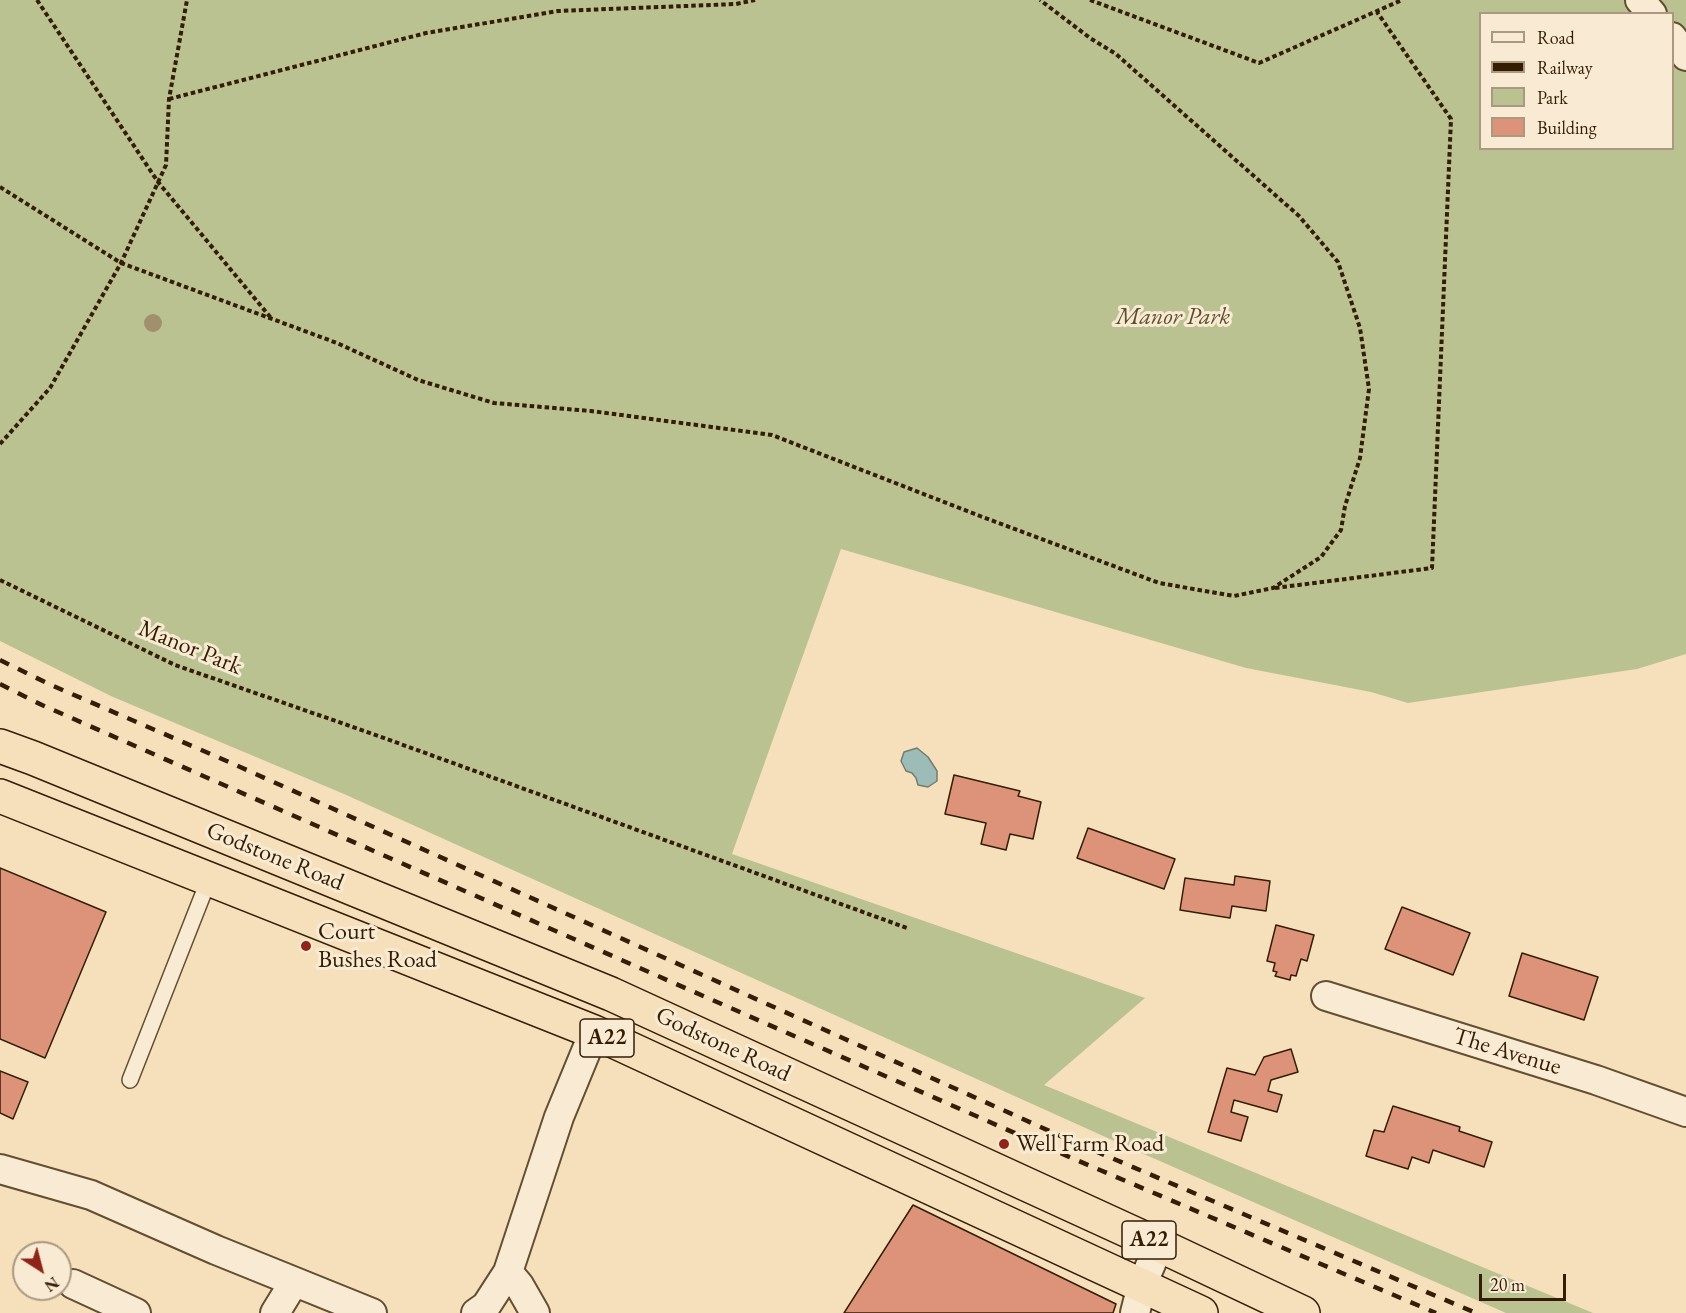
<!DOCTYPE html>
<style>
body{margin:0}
#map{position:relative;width:1686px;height:1313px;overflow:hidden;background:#f6e0bc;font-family:"EB Garamond",serif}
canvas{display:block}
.legend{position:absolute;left:1479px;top:12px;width:195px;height:138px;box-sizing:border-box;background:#f9ebd3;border:2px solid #aa9980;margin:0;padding:8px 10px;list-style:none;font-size:18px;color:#341d03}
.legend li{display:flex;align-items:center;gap:12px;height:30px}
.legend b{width:30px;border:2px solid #aa9980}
.north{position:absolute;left:12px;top:1241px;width:60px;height:60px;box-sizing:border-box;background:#f9ebd3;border:2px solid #aa9980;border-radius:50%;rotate:144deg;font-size:16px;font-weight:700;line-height:24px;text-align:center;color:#341d03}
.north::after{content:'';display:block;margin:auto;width:21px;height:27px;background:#8f2418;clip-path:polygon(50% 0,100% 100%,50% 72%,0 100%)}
.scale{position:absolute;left:1479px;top:1274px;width:87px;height:27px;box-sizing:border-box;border:3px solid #341d03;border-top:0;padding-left:8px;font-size:18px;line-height:21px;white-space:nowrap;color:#341d03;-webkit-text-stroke:4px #f9ebd3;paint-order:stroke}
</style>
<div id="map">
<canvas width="1686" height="1313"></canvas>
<ul class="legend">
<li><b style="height:8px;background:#f9ebd3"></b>Road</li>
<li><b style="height:8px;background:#341d03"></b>Railway</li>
<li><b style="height:16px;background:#bbc292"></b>Park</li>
<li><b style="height:16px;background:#dc937a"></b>Building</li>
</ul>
<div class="north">N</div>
<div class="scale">20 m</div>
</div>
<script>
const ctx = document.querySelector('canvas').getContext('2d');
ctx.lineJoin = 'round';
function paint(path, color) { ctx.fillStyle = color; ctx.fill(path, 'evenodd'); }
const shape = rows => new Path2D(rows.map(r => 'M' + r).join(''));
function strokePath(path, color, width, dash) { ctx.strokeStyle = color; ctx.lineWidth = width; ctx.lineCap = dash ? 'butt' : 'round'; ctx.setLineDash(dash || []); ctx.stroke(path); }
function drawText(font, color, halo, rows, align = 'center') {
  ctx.font = font + ' "EB Garamond",serif'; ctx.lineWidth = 6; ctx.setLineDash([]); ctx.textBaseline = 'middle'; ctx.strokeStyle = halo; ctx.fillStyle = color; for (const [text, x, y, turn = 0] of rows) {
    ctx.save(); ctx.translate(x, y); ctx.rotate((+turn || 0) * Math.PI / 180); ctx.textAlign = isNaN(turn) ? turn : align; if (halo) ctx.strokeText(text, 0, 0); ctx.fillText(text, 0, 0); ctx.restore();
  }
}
paint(shape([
 [0,0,1686,0,1686,654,1637,669,1408,703,1371,692,1246,668,841,549,732,854,1145,998,1044,1085,1593,1313,1506,1313,1121,1144,344,794,113,697,0,641],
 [1480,14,1672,14,1672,148,1480,148]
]), '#bbc292');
const water = shape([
 [917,748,928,757,937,771,937,781,928,787,918,785,916,778,912,773,906,771,901,761,904,752,917,748]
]);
paint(water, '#9ebcb7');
strokePath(water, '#747c6f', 1.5);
const building = shape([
 [954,775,1020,791,1018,796,1041,802,1033,839,1010,834,1006,850,981,844,986,823,945,814,954,775],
 [1088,828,1175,859,1164,889,1077,858,1088,828],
 [0,868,106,912,45,1058,0,1039,0,868],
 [1235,876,1270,881,1266,911,1232,906,1230,918,1180,910,1185,878,1234,885,1235,876],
 [1402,907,1470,933,1453,975,1385,949,1402,907],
 [1276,925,1314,935,1307,961,1301,959,1296,976,1291,975,1290,980,1275,976,1277,972,1273,971,1275,963,1267,961,1276,925],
 [1522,953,1598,977,1584,1020,1509,996,1522,953],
 [1291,1049,1298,1072,1271,1080,1268,1091,1282,1095,1277,1112,1234,1100,1231,1112,1248,1117,1241,1141,1208,1132,1227,1068,1255,1075,1264,1057,1291,1049],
 [0,1071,28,1082,13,1119,0,1113,0,1071],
 [1393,1106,1460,1127,1459,1131,1492,1142,1484,1167,1433,1150,1429,1163,1412,1157,1408,1169,1366,1156,1374,1130,1384,1132,1393,1106],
 [913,1205,1116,1304,1113,1313,844,1313,913,1205]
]);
paint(building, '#dc937a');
strokePath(building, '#341d03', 1.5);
const lane = shape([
 [130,1080,209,879]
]);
const street = shape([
 [1640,0,1652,14],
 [1672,37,1686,56],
 [1326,996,1596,1080,1686,1112],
 [0,1169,91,1195,216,1250,372,1313],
 [508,1272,519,1285,535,1313],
 [73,1284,136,1313],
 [275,1313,294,1282],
 [476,1313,486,1306,508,1272,559,1117,594,1032],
 [1135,1313,1142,1285,1159,1245]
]);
const highway = shape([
 [0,746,33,758,611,994,1159,1245,1303,1313],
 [0,796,594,1032,1201,1313]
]);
strokePath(lane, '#644e31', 18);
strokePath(street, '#644e31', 32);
strokePath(highway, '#341d03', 36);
strokePath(shape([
 [37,0,158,182,271,318],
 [1090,0,1259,63,1402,0],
 [169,99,426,33,558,11,736,4,755,0],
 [0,187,121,263,337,343,418,380,494,403,591,411,772,435,980,516,1159,583,1234,596,1273,588,1321,557,1341,530,1345,506,1360,458,1369,389,1360,328,1338,262,1299,216,1116,54,1090,38,1040,0],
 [0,444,50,388,121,263,166,165,169,99,187,0],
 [0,580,175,665,373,734,907,928],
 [1275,588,1432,568,1451,119,1377,12]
]), '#341d03', 4, [4.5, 3]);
strokePath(lane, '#f9ebd3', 15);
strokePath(street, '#f9ebd3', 28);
strokePath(highway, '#f6e0bc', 33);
strokePath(shape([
 [0,660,51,685,229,762,1074,1142,1476,1313],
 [0,684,42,705,1067,1156,1436,1313]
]), '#341d03', 4.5, [10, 10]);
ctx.fillStyle = '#a1906e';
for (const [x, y] of [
 [153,323]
]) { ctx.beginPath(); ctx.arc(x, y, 9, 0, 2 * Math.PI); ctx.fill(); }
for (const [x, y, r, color] of [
 [306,946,6,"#8f2418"],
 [1004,1144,6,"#8f2418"]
]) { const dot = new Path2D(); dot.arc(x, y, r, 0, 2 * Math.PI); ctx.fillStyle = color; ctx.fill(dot); strokePath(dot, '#f9ebd3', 2); }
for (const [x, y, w] of [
 [607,1038,54],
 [1149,1240,54]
]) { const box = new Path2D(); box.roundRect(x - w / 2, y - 19, w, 38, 4.5); ctx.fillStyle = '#f9ebd3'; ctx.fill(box); strokePath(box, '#341d03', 1.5); }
drawText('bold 22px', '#341d03', null, [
 ["A22",607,1038],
 ["A22",1149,1240]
]);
drawText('italic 24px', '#5c4f2e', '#f9ebd3', [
 ["Manor Park",1173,317]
]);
drawText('24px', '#341d03', '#f9ebd3', [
 ["Manor Park",190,648,22],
 ["Godstone Road",275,857,22],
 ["Godstone Road",723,1045,25],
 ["The Avenue",1507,1052,17]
]);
drawText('24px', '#341d03', '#f9ebd3', [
 ["Court",318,932],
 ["Bushes Road",318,960],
 ["Well Farm Road",1016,1144]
], 'left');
</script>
